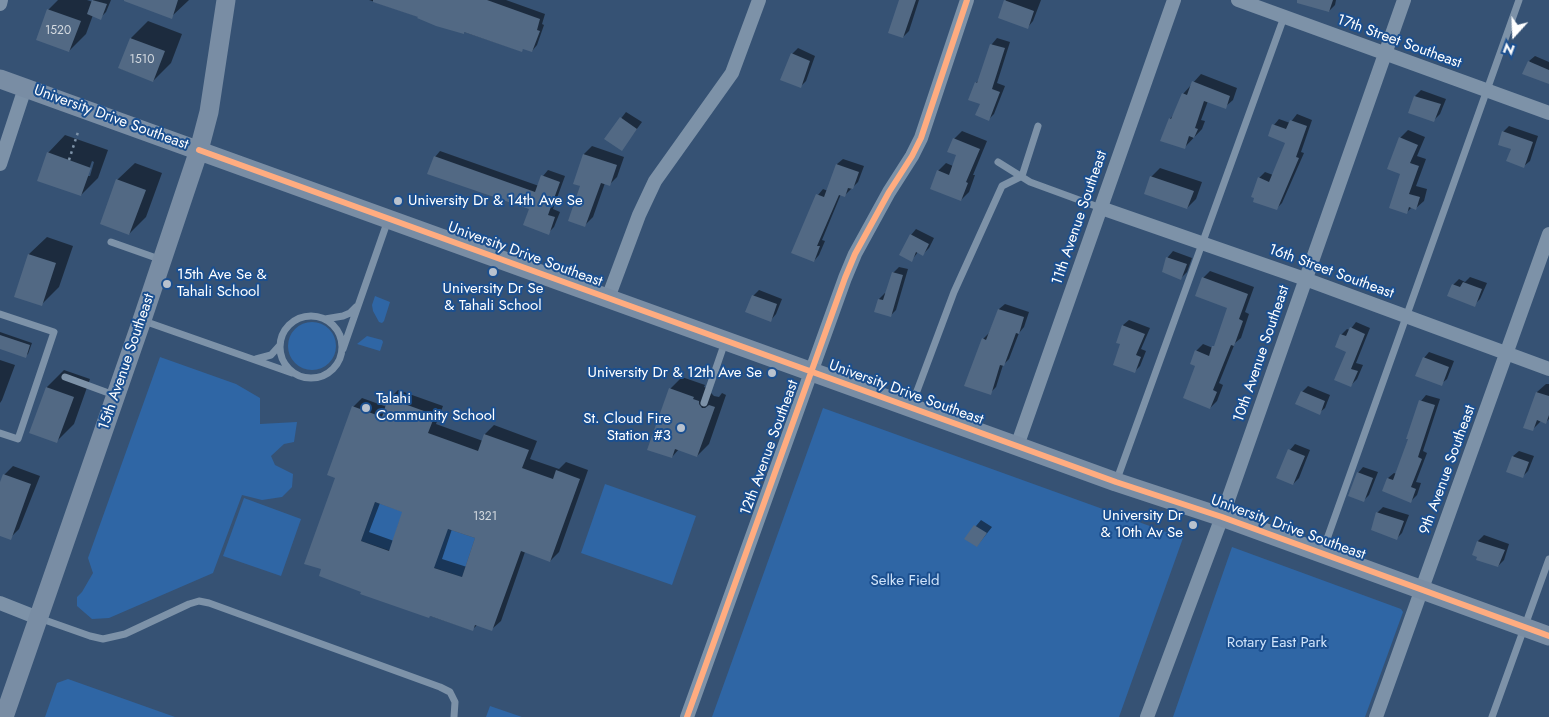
<!DOCTYPE html>
<style>
body{margin:0}
#map{position:relative;width:1549px;height:717px;overflow:hidden;background:#365274;font-family:Jost,sans-serif}
canvas{display:block}
.north{position:absolute;left:1489px;top:10px;width:50px;height:50px;-webkit-text-stroke:4px #1b4f8f;paint-order:stroke;rotate:200deg;font-size:14px;font-weight:700;line-height:20px;text-align:center;color:#fff}
.north::after{content:'';display:block;margin:auto;width:18px;height:22px;background:#fff;clip-path:polygon(50% 0,100% 100%,50% 72%,0 100%)}
</style>
<div id="map">
<canvas width="1549" height="717"></canvas>
<div class="north">N</div>
</div>
<script>
const ctx = document.querySelector('canvas').getContext('2d');
ctx.lineJoin = 'round';
function paint(path, color) { ctx.fillStyle = color; ctx.fill(path, 'evenodd'); }
const shape = rows => new Path2D(rows.map(r => 'M' + r).join(''));
function strokePath(path, color, width, dash) { ctx.strokeStyle = color; ctx.lineWidth = width; ctx.lineCap = dash ? 'butt' : 'round'; ctx.setLineDash(dash || []); ctx.stroke(path); }
function drawText(font, color, halo, rows, align = 'center') {
  ctx.font = font + ' Jost,sans-serif'; ctx.lineWidth = 4; ctx.setLineDash([]); ctx.textBaseline = 'middle'; ctx.strokeStyle = halo; ctx.fillStyle = color; for (const [text, x, y, turn = 0] of rows) {
    ctx.save(); ctx.translate(x, y); ctx.rotate((+turn || 0) * Math.PI / 180); ctx.textAlign = isNaN(turn) ? turn : align; if (halo) ctx.strokeText(text, 0, 0); ctx.fillText(text, 0, 0); ctx.restore();
  }
}
paint(shape([
 [375,296,390,302,384,321,382,323,379,322,373,311,372,305],
 '288 346a24 24 0 1 1 48 0a24 24 0 1 1-48 0Z',
 [367,336,382,340,383,342,380,351,357,344],
 [160,357,236,384,260,398,260,424,297,422,294,442,284,444,271,456,275,465,293,474,292,487,282,497,262,500,242,495,213,573,109,618,92,619,77,606,77,597,82,592,93,573,88,558],
 [823,408,1183,538,1119,717,712,717],
 [605,484,696,516,672,585,581,553],
 [244,498,301,519,281,576,223,556],
 [375,502,404,512,399,522,391,551,361,541],
 [445,528,475,538,462,577,432,567],
 [1232,547,1401,609,1403,612,1365,717,1173,717],
 [68,679,175,717,45,717,57,683],
 [490,706,522,717,486,717]
]), '#2f66a5');
paint(shape([
 [58,0,87,0,93,2,93,0,111,0,106,12,100,18,93,15,86,34,69,51,48,10],
 [144,0,189,0,171,17],
 [369,0,506,0,545,14,542,24,544,25,537,45,532,51,524,48,521,51],
 [901,0,919,0,909,31,903,37],
 [1006,0,1041,0,1033,21,1028,27,1000,17],
 [1318,0,1336,0,1335,5,1329,11],
 [148,21,182,34,171,63,153,81,119,68,131,38],
 [997,38,1010,42,997,83,1005,86,994,114,989,119,981,104,976,83,979,80,992,44],
 [798,48,815,56,806,81,801,86,792,54],
 [1535,56,1549,62,1549,83,1529,61],
 [1201,74,1237,88,1233,100,1225,107,1208,101,1201,120,1205,121,1202,129,1185,147,1170,119,1174,114,1183,94],
 [1421,90,1446,99,1440,114,1434,120,1415,96],
 [626,112,642,122,622,149,606,138],
 [1297,114,1312,120,1301,152,1304,153,1282,203,1276,209,1259,178,1265,172,1273,175,1286,142,1274,125,1279,119,1290,123],
 [1509,126,1538,136,1530,161,1524,166,1503,132],
 [1408,130,1425,137,1417,156,1426,159,1416,186,1427,189,1424,201,1416,208,1412,207,1407,212,1401,173,1400,138],
 [962,131,987,141,973,175,975,175,969,192,961,200,938,171,946,163,953,166,957,155,954,139],
 [65,135,108,150,98,178,81,195,48,153],
 [92,161,94,162,90,176,87,176],
 [592,146,624,157,617,177,609,185,605,183,593,217,585,225,581,186,574,183,584,154],
 [440,151,539,186,543,176,548,170,565,176,553,209,560,212,554,227,548,233,530,208,435,157],
 [843,159,864,166,858,182,844,196,841,194,822,240,825,241,819,255,814,261,792,252,818,195,823,189,828,191,837,164],
 [135,163,162,173,146,217,129,234,117,180],
 [1160,168,1202,182,1196,199,1187,208,1151,177],
 [916,229,934,238,929,248,923,254,918,252,911,261,911,235],
 [47,237,73,246,59,287,41,305,15,296,29,254],
 [1173,251,1192,258,1187,272,1181,278,1163,272,1168,257],
 [899,267,908,269,896,310,890,316,879,299,885,293,887,294,893,273],
 [1210,271,1254,287,1245,312,1249,314,1241,338,1235,343,1219,383,1223,385,1217,401,1210,408,1197,366,1196,351,1203,344,1213,348,1216,344,1228,307,1203,278],
 [1470,277,1487,283,1480,299,1474,305,1453,285,1459,279,1465,282],
 [759,290,782,299,776,314,771,320,753,296],
 [1005,304,1029,312,1024,327,1019,333,1009,359,1003,365,996,387,990,393,983,339,989,333,999,309],
 [1129,320,1150,328,1141,349,1146,351,1140,366,1134,372,1122,344,1117,342,1123,325],
 [1356,322,1370,328,1356,363,1363,365,1357,379,1351,385,1348,351,1341,335,1347,329,1350,330],
 [0,332,32,343,28,354,25,356,0,347],
 [1429,352,1454,361,1447,379,1441,384,1424,358],
 [0,360,15,365,2,400,0,403],
 [64,370,90,379,74,424,57,441,31,432,47,387],
 [682,377,705,385,704,387,710,389,710,392,714,396,719,397,722,393,726,395,709,444,697,456,679,449,672,457,670,389],
 [1546,384,1549,384,1549,419,1546,422,1541,421,1532,430,1537,392],
 [1308,386,1330,395,1325,408,1319,413,1302,392],
 [398,390,443,406,436,424,483,441,485,434,494,425,537,441,530,459,559,469,566,462,588,470,559,552,550,561,525,552,501,621,492,629,478,624,472,630,362,593,336,477,353,407,362,398,387,407,389,399],
 [380,503,404,511,394,541,369,532],
 [452,529,477,538,467,567,442,559],
 [1426,395,1440,399,1423,451,1427,453,1416,482,1421,483,1417,495,1411,501,1388,478,1394,473,1397,474,1421,401],
 [1295,444,1310,450,1299,478,1293,484,1290,450],
 [1519,451,1534,456,1528,471,1522,477,1513,456],
 [13,466,40,476,19,529,10,538,0,534,0,486,4,475],
 [1363,467,1378,472,1369,495,1363,501,1358,473],
 [1383,507,1409,515,1402,533,1397,538,1377,513],
 [981,520,992,527,977,546,966,538],
 [1484,535,1509,544,1504,560,1498,566,1479,556,1478,541]
]), '#0007');
paint(shape([
 [92,0,107,4,101,20,87,14],
 [124,0,178,0,172,19,124,1],
 [373,0,487,0,540,19,537,30,540,31,532,52,523,49,522,52,464,32,464,34,436,26,417,18,418,17,373,2],
 [899,0,916,0,903,38,888,33],
 [1004,0,1034,11,1028,29,998,18],
 [1297,0,1333,0,1329,12,1297,3],
 [47,9,81,21,69,52,36,40],
 [130,38,165,51,153,82,118,68],
 [990,44,1005,48,992,89,1000,92,989,121,975,115,980,104,968,100,975,82,977,83],
 [791,53,810,61,801,88,780,80],
 [1528,61,1549,70,1549,84,1522,74],
 [1192,81,1230,96,1226,109,1204,101,1195,128,1198,129,1194,138,1189,136,1185,149,1160,141,1169,118,1171,119,1182,93,1187,95],
 [1414,96,1441,104,1434,122,1408,113],
 [620,117,637,129,622,151,604,139],
 [1290,120,1307,126,1296,157,1299,158,1277,210,1253,202,1254,198,1251,197,1258,177,1269,182,1285,143,1268,136,1272,124,1286,129],
 [1502,131,1533,142,1524,168,1506,161,1511,149,1498,145],
 [1399,137,1418,145,1410,163,1419,166,1409,194,1420,197,1416,210,1409,207,1407,214,1389,208,1400,174,1387,169],
 [953,138,980,149,966,182,968,183,961,201,930,189,937,170,949,175,956,155,947,152],
 [47,152,91,168,81,196,37,181],
 [583,154,617,165,610,186,601,183,585,227,568,221,580,186,573,184],
 [434,156,535,192,541,175,560,182,548,215,555,217,549,235,523,225,529,209,427,174],
 [836,164,859,172,853,189,848,188,845,197,839,195,817,246,820,246,814,262,791,253,816,194,824,197],
 [1150,176,1194,191,1187,209,1144,194],
 [116,179,146,190,129,235,100,224],
 [910,234,929,244,923,256,916,252,912,262,899,255],
 [28,254,56,263,42,306,14,297],
 [1166,257,1187,264,1181,280,1162,272],
 [892,272,903,275,891,317,874,312,878,299,883,300],
 [1202,277,1248,294,1239,319,1243,321,1234,346,1231,345,1213,390,1217,392,1210,409,1183,398,1195,366,1190,364,1195,350,1209,356,1212,346,1214,346,1227,308,1195,296],
 [1463,282,1482,289,1475,307,1447,296,1452,284,1460,287],
 [752,295,777,304,771,322,745,312],
 [998,309,1024,317,1019,334,1016,333,1004,366,1000,365,991,395,964,386,982,338,986,340],
 [1122,325,1145,334,1136,355,1141,357,1135,373,1113,365,1120,344,1116,343],
 [1350,327,1365,334,1351,369,1358,371,1351,387,1334,380,1346,352,1335,347,1340,334,1346,336],
 [0,335,30,345,26,358,0,349],
 [1423,357,1449,367,1442,386,1415,376],
 [46,387,74,397,57,443,29,433],
 [669,388,694,397,693,399,699,401,699,404,702,408,705,408,709,405,715,407,697,457,675,449,672,458,647,450],
 [1301,391,1325,401,1320,415,1295,404],
 [1536,392,1549,396,1549,415,1546,424,1537,420,1533,431,1523,428],
 [388,398,435,415,428,433,478,451,484,434,529,450,522,468,553,479,556,470,580,479,550,562,521,551,492,631,475,625,473,631,430,616,429,618,360,594,361,592,319,576,321,569,304,564,335,478,327,475,352,406,382,417],
 [375,502,402,512,389,551,361,541],
 [448,529,475,538,462,577,434,568],
 [1419,400,1435,405,1418,457,1422,459,1411,487,1416,489,1411,503,1382,491,1387,478,1393,480,1408,439,1406,439],
 [1288,449,1305,456,1293,485,1276,478],
 [1512,456,1529,462,1523,478,1506,472],
 [1357,472,1373,478,1364,502,1348,496],
 [3,474,31,484,11,540,0,536,0,482],
 [1376,512,1404,521,1397,540,1371,530],
 [974,525,987,533,977,547,964,539],
 [1477,541,1505,550,1498,567,1476,560,1477,557,1472,555]
]), '#526984');
strokePath(shape([
 [69,160,78,132]
]), '#7d92a8', 2.5, [2.5, 4]);
strokePath(shape([
 [998,162,1030,182,1101,208],
 [111,242,162,260],
 [0,314,54,332,18,439,0,433],
 '280 347a31 31 0 1 1 62 0a31 31 0 1 1-62 0Z',
 [325,319,343,316,350,313,356,307],
 [144,321,292,373],
 [343,349,388,220],
 [256,359,271,355,280,345],
 [65,377,114,395],
 [704,403,725,342],
 [911,407,954,292,1002,186,1022,176,1038,126],
 [1116,482,1284,17],
 [1322,553,1519,0],
 [39,618,90,636,103,639,125,634,189,604,199,601,209,603,440,687,450,692,455,702,454,717],
 [1492,717,1549,559]
]), '#7d92a8', 7);
strokePath(shape([
 [1238,0,1549,113],
 [0,4,1,0],
 [0,164,25,88],
 [1101,208,1305,279,1549,369],
 [608,298,639,215,655,181,732,73,759,0],
 [1017,446,1174,0],
 [0,603,38,618],
 [687,717,845,278,855,254,889,192,912,156,921,138,967,0],
 [1147,717,1222,517,1404,0],
 [1376,717,1549,234]
]), '#7d92a8', 14);
strokePath(shape([
 [0,79,1017,446,1116,482,1222,517,1549,636],
 [4,717,142,320,199,150,209,112,226,0]
]), '#798da4', 19);
strokePath(shape([
 [199,150,1017,446,1116,482,1222,517,1549,636],
 [687,717,845,278,855,254,889,192,912,156,921,138,967,0]
]), '#ffac80', 6);
for (const [x, y, r, color] of [
 [398,201,5,"#b9c2ce"],
 [493,272,5,"#b9c2ce"],
 [167,284,5,"#b9c2ce"],
 [772,373,5,"#b9c2ce"],
 [366,408,5,"#b9c2ce"],
 [681,428,5,"#b9c2ce"],
 [1193,525,5,"#b9c2ce"]
]) { const dot = new Path2D(); dot.arc(x, y, r, 0, 2 * Math.PI); ctx.fillStyle = color; ctx.fill(dot); strokePath(dot, '#1b4f8f', 2); }
drawText('12px', '#d4dae0', null, [
 ["1520",58,31],
 ["1510",142,60],
 ["1321",485,517]
]);
drawText('15px', '#fff', '#1b4f8f', [
 ["17th Street Southeast",1399,42,20],
 ["University Drive Southeast",111,118,20],
 ["11th Avenue Southeast",1080,218,-71],
 ["University Drive Southeast",525,255,20],
 ["16th Street Southeast",1331,272,20],
 ["10th Avenue Southeast",1262,354,-71],
 ["15th Avenue Southeast",127,362,-71],
 ["University Drive Southeast",906,393,20],
 ["12th Avenue Southeast",770,448,-70],
 ["9th Avenue Southeast",1448,470,-70],
 ["University Drive Southeast",1288,528,20]
]);
drawText('15px', '#fff', '#1b4f8f', [
 ["University Dr & 14th Ave Se",408,201],
 ["15th Ave Se &",177,275],
 ["Tahali School",177,292],
 ["University Dr Se",493,289,"center"],
 ["& Tahali School",493,306,"center"],
 ["University Dr & 12th Ave Se",762,373,"right"],
 ["Talahi",376,399],
 ["Community School",376,416],
 ["St. Cloud Fire",671,419,"right"],
 ["Station #3",671,436,"right"],
 ["University Dr",1183,516,"right"],
 ["& 10th Av Se",1183,533,"right"]
], 'left');
drawText('15px', '#cfe3fa', '#1b4f8f', [
 ["Selke Field",905,581],
 ["Rotary East Park",1277,643]
]);
</script>
